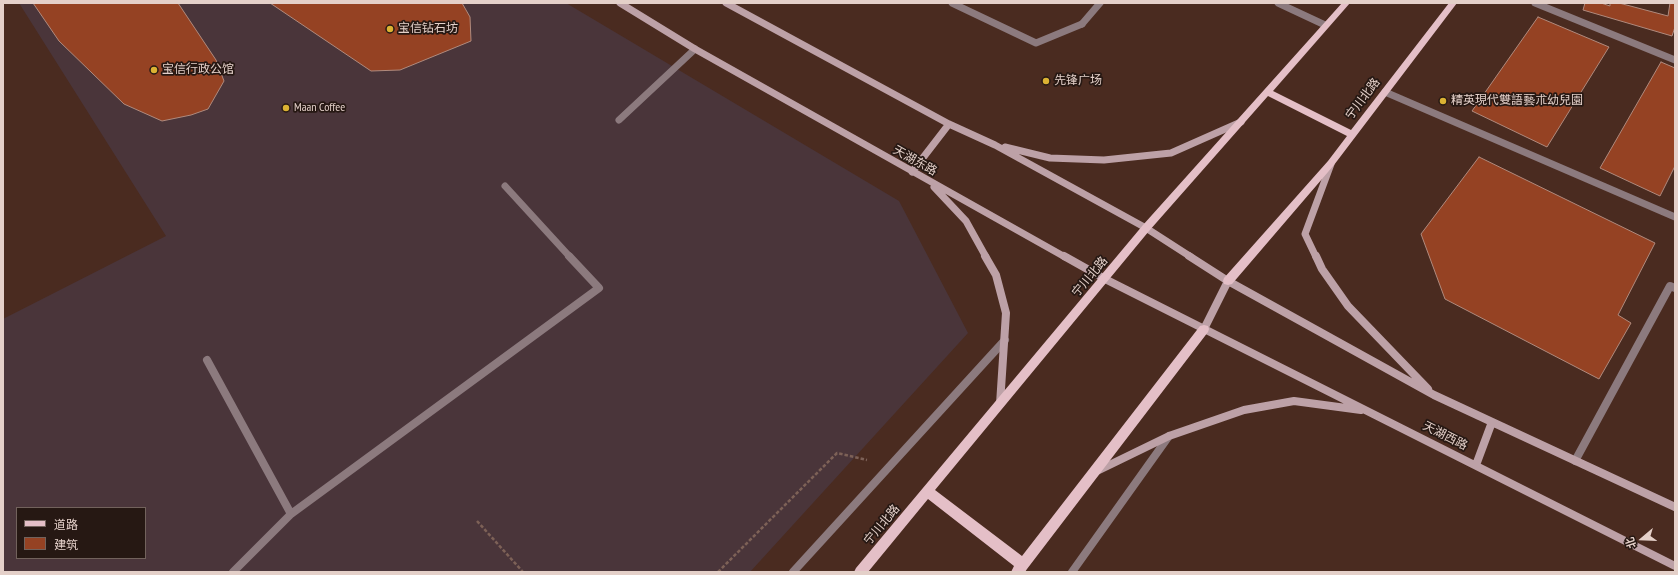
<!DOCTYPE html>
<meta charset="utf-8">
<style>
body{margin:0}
#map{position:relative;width:1678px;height:575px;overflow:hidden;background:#4a2b20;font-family:"PT Sans Narrow","Noto Sans SC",sans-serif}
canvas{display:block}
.frame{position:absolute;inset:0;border:4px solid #e4d0c9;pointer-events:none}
.legend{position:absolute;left:16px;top:507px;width:130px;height:52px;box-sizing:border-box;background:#261813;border:1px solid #72625c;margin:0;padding:5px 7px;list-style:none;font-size:12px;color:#e4d0c9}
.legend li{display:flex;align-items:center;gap:8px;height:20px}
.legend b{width:20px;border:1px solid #72625c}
.north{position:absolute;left:1622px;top:519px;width:40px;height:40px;-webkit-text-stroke:3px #261813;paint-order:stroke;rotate:251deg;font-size:11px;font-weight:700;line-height:16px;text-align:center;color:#e4d0c9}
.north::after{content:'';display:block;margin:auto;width:14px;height:18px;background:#e4d0c9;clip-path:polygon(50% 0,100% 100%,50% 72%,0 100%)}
</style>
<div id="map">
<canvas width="1678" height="575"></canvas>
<div class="frame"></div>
<ul class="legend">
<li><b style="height:5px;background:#e4bfc7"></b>道路</li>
<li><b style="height:11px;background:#954223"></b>建筑</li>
</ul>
<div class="north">北</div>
</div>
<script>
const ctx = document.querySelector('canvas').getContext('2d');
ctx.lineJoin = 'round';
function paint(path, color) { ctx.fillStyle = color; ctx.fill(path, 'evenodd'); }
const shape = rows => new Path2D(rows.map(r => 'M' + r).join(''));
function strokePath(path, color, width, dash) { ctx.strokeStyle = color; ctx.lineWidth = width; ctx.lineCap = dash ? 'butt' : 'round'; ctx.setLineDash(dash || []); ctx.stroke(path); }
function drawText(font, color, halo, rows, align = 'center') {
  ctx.font = font + ' "PT Sans Narrow","Noto Sans SC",sans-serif'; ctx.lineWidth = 3.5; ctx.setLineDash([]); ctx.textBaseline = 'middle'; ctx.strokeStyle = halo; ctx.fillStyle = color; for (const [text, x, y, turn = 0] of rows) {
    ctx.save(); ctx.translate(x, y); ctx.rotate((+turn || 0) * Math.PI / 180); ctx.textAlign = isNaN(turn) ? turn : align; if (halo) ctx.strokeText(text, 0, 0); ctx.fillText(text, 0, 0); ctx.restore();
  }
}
paint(shape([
 [19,3,566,3,899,201,968,333,750,572,3,572,3,319,166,236],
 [17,508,145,508,145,558,17,558]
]), '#4a353a');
const building = shape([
 [33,3,178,3,216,60,224,81,208,109,191,115,162,121,124,104,59,41,33,3],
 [270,3,462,3,470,17,471,41,400,70,371,71,270,3],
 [1585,3,1601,3,1610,6,1610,3,1619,3,1668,16,1670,3,1675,3,1675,27,1672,36,1583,10,1585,3],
 [1538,17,1609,47,1547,147,1472,111,1538,17],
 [1661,62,1675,68,1675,166,1660,196,1600,168,1661,62],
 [1479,157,1655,243,1618,315,1631,323,1599,379,1445,299,1421,234,1479,157]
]);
paint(building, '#954223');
strokePath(building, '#b08a7d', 1);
strokePath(shape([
 [477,521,523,572],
 [718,572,837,453,867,460]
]), '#7d6157', 2.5, [3.5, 2]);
strokePath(shape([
 [619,120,695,49]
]), '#8c7a7e', 7);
strokePath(shape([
 [952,3,1036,43,1082,24]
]), '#8c7a7e', 7);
strokePath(shape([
 [1278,3,1325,25],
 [1535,3,1675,60],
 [1082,24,1100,3],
 [1385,92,1675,217],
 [505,186,570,257]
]), '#8c7a7e', 7);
strokePath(shape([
 [207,360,291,514,233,572],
 [1575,461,1670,286,1675,288],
 [291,514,599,288,569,256],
 [793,572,1005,340],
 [1072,572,1169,436]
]), '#8c7a7e', 8);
strokePath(shape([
 [620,3,695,49,1065,257],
 [726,3,949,124,995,145,1146,228,1191,257],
 [1005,147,1050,158,1104,160,1171,153,1241,122],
 [912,172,949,124],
 [934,187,966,221,986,257],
 [1316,257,1305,234,1331,164]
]), '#bda1a7', 7);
strokePath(shape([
 [985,256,996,275,1006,313,1000,404],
 [1064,256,1105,279,1675,566],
 [1189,256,1228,281,1434,395,1675,507],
 [1316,256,1322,269,1348,306,1428,389],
 [1204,329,1228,281],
 [1476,465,1492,422],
 [1097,471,1169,436,1244,410,1294,401,1361,410]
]), '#bda1a7', 8);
paint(shape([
 [1342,3,1350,3,1273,91,1351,130,1449,3,1457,3,1334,165,1232,284,1228,285,1224,284,1223,281,1224,278,1328,161,1347,136,1268,96,1149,231,935,490,1022,556,1200,326,1204,325,1208,326,1209,329,1208,332,1027,569,1025,572,1011,572,1014,566,928,499,868,572,854,572,856,568,1143,225,1342,3]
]), '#e4bfc7');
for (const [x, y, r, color] of [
 [390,29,4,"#dbb233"],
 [154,70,4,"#dbb233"],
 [1046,81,4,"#dbb233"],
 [1443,101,4,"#dbb233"],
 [286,108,4,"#dbb233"]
]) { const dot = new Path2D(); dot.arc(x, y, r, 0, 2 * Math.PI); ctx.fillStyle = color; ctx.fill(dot); strokePath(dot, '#261813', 1.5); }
drawText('12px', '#e4d0c9', '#261813', [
 ["宝信钻石坊",398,29],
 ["宝信行政公馆",162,70],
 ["先锋广场",1054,81],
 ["精英現代雙語藝朮幼兒園",1451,101],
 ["Maan Coffee",294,108]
], 'left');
drawText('12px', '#e4d0c9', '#261813', [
 ["宁川北路",1363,99,-53],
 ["天湖东路",915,161,29],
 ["宁川北路",1090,277,-50],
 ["天湖西路",1445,436,27],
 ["宁川北路",882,525,-50]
]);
</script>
